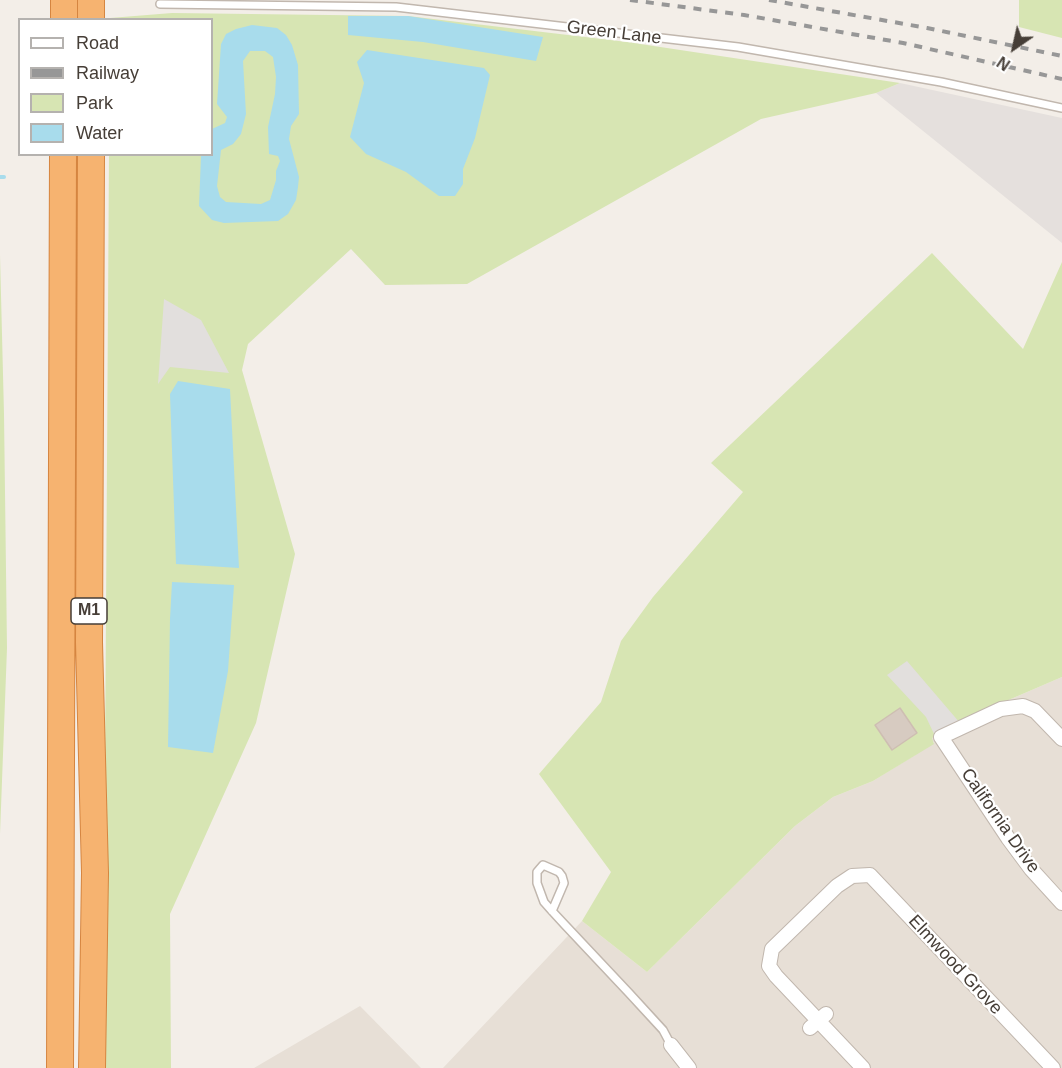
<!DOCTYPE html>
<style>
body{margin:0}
#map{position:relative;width:1062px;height:1068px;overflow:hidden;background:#f3eee8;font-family:Arial,sans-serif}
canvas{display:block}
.legend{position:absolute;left:18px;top:18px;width:195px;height:138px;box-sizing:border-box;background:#fff;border:2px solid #b5b2af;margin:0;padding:8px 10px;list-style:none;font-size:18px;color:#463e37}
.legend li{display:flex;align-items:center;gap:12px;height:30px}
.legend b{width:30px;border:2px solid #b5b2af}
.north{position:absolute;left:984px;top:18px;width:60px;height:60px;-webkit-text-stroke:4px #fff;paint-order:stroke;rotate:214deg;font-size:16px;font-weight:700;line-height:24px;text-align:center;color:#463e37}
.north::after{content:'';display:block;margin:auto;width:21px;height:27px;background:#463e37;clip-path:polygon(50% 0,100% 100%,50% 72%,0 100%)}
</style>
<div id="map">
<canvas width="1062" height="1068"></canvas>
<ul class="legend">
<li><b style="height:8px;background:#fff"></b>Road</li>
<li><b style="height:8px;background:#979797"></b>Railway</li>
<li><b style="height:16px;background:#d7e5b3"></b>Park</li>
<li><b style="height:16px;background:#a8dcec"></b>Water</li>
</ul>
<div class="north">N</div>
</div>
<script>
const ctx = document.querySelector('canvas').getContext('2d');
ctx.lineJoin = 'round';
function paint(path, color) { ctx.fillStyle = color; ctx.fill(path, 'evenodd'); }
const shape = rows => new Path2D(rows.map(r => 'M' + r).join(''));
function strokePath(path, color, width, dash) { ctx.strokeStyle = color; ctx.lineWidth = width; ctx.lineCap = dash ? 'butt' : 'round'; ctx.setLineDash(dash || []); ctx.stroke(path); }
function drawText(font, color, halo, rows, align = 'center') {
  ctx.font = font + ' Arial,sans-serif'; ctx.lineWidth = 4.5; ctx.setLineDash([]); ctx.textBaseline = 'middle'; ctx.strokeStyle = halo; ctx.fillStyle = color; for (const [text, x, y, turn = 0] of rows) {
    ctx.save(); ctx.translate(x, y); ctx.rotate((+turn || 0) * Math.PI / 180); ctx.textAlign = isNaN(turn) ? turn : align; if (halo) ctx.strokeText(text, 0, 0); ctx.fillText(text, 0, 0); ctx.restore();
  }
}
paint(shape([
 [1062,677,1062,1068,443,1068,582,921,647,972,795,826,833,797,873,781,934,743,931,738,976,714],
 [360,1006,421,1068,254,1068]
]), '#e7dfd6');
paint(shape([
 [900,83,1062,118,1062,243,876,93]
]), '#e5e0dd');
paint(shape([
 [1019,0,1062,0,1062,38,1019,27],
 [172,13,408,16,627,42,900,83,876,93,761,119,467,284,385,285,351,249,248,344,242,370,295,554,256,723,170,914,171,1068,103,1068,109,155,212,154,212,20,110,18],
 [932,253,1023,349,1062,262,1062,677,976,714,932,738,934,744,873,781,833,797,795,826,647,972,582,921,611,872,539,774,601,702,621,641,653,597,743,492,711,463],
 [0,255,4,414,7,648,0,834]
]), '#d7e5b3');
paint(shape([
 [164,299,201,320,229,373,170,367,158,384],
 [907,661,960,723,935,736,926,717,887,675]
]), '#e2dfdd');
paint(shape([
 [348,16,408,16,543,37,536,61,423,42,348,35],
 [252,25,277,28,286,35,292,45,298,65,299,114,291,126,289,139,299,177,298,187,296,200,288,214,278,221,224,223,212,220,199,206,201,156,201,155,212,154,212,129,225,123,227,117,217,104,221,44,226,34,236,29],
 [250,51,265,51,273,57,276,77,275,94,268,127,269,154,278,156,280,161,276,171,276,180,270,200,261,204,226,202,220,197,217,186,221,150,233,144,241,134,246,114,243,61],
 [367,50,484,68,490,75,475,138,463,169,463,184,455,196,439,196,406,172,366,154,350,137,364,83,357,62],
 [178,381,230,389,239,568,176,564,170,394],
 [172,582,234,585,228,671,213,753,168,747,170,619]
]), '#a8dcec');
strokePath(shape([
 [0,177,4,177]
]), '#a8dcec', 4);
const building = shape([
 [900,708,917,733,892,750,875,725,900,708]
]);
paint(building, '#d7cbc1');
strokePath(building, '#cebeb2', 1.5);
const lane = shape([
 [160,4,396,7,738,47,941,82,1062,108],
 [552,911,564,883,562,876,559,872,543,865,537,872,537,883,544,902,552,911,565,925,629,993,663,1030,671,1045]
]);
const street = shape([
 [1062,739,1035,711,1023,706,1001,709,941,737,1008,838,1031,869,1062,903],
 [810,1028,826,1014],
 [671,1045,689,1068],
 [863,1068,776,976,769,966,772,949,837,886,852,876,870,875,1053,1068]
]);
const highway = shape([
 [64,20,64,0],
 [91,20,91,0],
 [91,154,89,642,95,873,92,1068],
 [60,1068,63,154]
]);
strokePath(lane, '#c1b7ae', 10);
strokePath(street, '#c1b7ae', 16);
strokePath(highway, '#d58540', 28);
strokePath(lane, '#fff', 7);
strokePath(street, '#fff', 14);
strokePath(highway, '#f6b370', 26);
strokePath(shape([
 [630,0,744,15,903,43,1062,79],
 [769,0,927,28,1062,56]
]), '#979797', 4, [8, 8]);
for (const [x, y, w] of [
 [89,611,36]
]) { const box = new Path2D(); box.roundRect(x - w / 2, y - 13, w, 26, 4.5); ctx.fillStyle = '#fff'; ctx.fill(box); strokePath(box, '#463e37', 1.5); }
drawText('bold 16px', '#463e37', null, [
 ["M1",89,611]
]);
drawText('18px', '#463e37', '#fff', [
 ["Green Lane",614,33,7],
 ["California Drive",1000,821,55],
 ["Elmwood Grove",955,965,47]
]);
</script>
